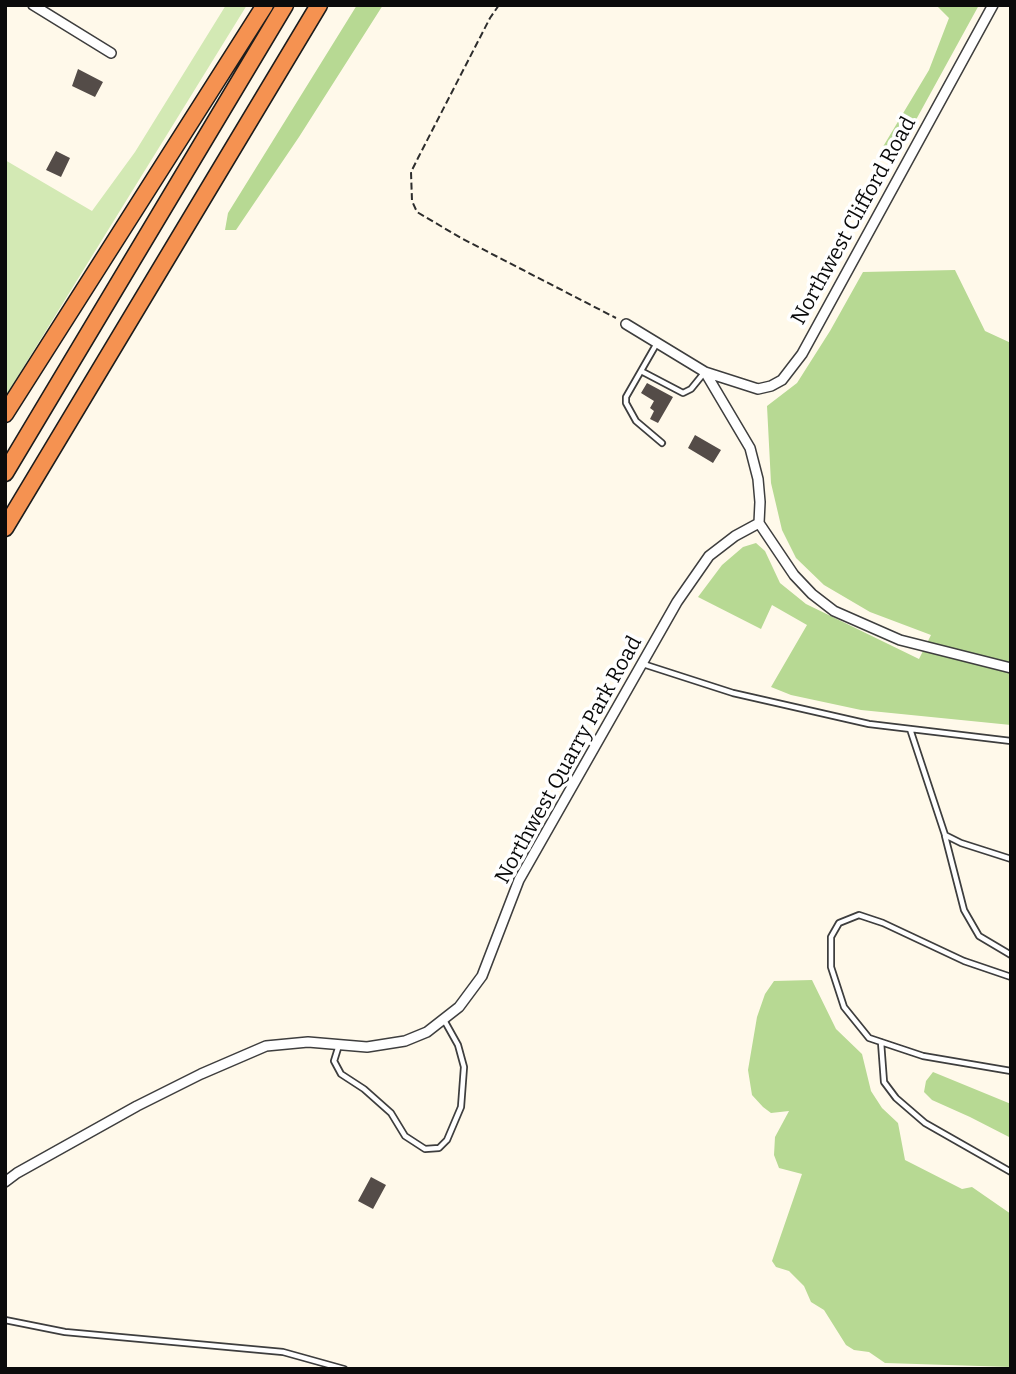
<!DOCTYPE html>
<style>
body{margin:0}
#map{position:relative;width:1016px;height:1374px;overflow:hidden;background:#fff9ea;font-family:Bitter,serif}
canvas{display:block}
.frame{position:absolute;inset:0;border:7px solid #0b0b0b;pointer-events:none}
</style>
<div id="map">
<canvas width="1016" height="1374"></canvas>
<div class="frame"></div>
</div>
<script>
const ctx = document.querySelector('canvas').getContext('2d');
ctx.lineJoin = 'round';
function paint(path, color) { ctx.fillStyle = color; ctx.fill(path, 'evenodd'); }
const shape = rows => new Path2D(rows.map(r => 'M' + r).join(''));
function strokePath(path, color, width, dash) { ctx.strokeStyle = color; ctx.lineWidth = width; ctx.lineCap = dash ? 'butt' : 'round'; ctx.setLineDash(dash || []); ctx.stroke(path); }
function drawText(font, color, halo, rows, align = 'center') {
  ctx.font = font + ' Bitter,serif'; ctx.lineWidth = 7; ctx.setLineDash([]); ctx.textBaseline = 'middle'; ctx.strokeStyle = halo; ctx.fillStyle = color; for (const [text, x, y, turn = 0] of rows) {
    ctx.save(); ctx.translate(x, y); ctx.rotate((+turn || 0) * Math.PI / 180); ctx.textAlign = isNaN(turn) ? turn : align; if (halo) ctx.strokeText(text, 0, 0); ctx.fillText(text, 0, 0); ctx.restore();
  }
}
paint(shape([
 [226,5,247,5,5,397,5,160,92,211,135,152]
]), '#d3e9b4');
paint(shape([
 [357,5,383,5,299,137,236,230,225,230,228,213],
 [936,5,979,5,895,158,881,150,929,70,949,18],
 [955,270,985,331,1011,343,1011,725,861,710,791,695,771,687,807,625,772,605,761,629,698,597,722,565,743,547,756,543,765,551,780,583,806,604,919,659,931,635,870,612,824,585,796,558,782,530,771,483,767,406,797,383,830,331,863,272],
 [812,980,836,1029,862,1054,871,1091,882,1108,898,1123,905,1160,962,1189,972,1187,1011,1214,1011,1367,885,1363,869,1352,854,1350,846,1345,824,1310,811,1302,804,1286,789,1271,776,1267,772,1261,802,1174,779,1168,774,1155,775,1137,789,1111,771,1113,763,1107,752,1095,748,1070,757,1017,765,994,774,981],
 [933,1072,1011,1104,1011,1138,970,1117,932,1100,924,1092,926,1081]
]), '#b7d993');
paint(shape([
 [78,69,103,82,95,97,72,86],
 [56,151,70,158,61,177,46,170],
 [647,383,673,397,658,423,650,419,654,411,650,408,654,401,641,393],
 [695,435,721,450,713,463,688,448],
 [371,1177,386,1185,373,1209,358,1201]
]), '#544c48');
const service = shape([
 [657,343,626,397,626,403,636,421,662,443],
 [641,371,683,393,691,389,704,373],
 [643,664,733,693,869,724,1011,741],
 [910,729,945,835,961,843,1011,859],
 [945,836,964,910,979,936,1011,955],
 [1011,977,964,961,883,923,859,915,839,923,831,937,831,967,844,1007,869,1038,923,1056,1011,1071],
 [881,1042,884,1082,896,1098,925,1123,1011,1172],
 [339,1045,334,1061,341,1074,364,1089,391,1113,405,1136,425,1149,439,1148,447,1140,461,1107,464,1067,458,1045,444,1020],
 [5,1320,65,1332,283,1352,344,1369]
]);
const minor = shape([
 [33,5,111,53],
 [626,324,705,372,758,389,771,386,782,380,802,354,993,5],
 [705,372,750,448,758,479,760,502,759,523,794,575,812,594,834,611,900,640,1011,668],
 [5,1182,17,1173,137,1106,201,1074,266,1046,308,1042,367,1047,405,1041,427,1032,459,1007,482,976,519,880,677,602,709,556,735,536,759,523]
]);
const motorway = shape([
 [5,414,265,5],
 [5,473,285,5],
 [5,528,319,5]
]);
strokePath(service, '#3e3e3e', 8);
strokePath(minor, '#3e3e3e', 12);
strokePath(motorway, '#1c1c1c', 19);
strokePath(shape([
 [499,5,490,18,418,158,411,172,412,201,417,212,461,238,616,318]
]), '#2d2d2d', 2, [7, 3.5]);
strokePath(service, '#fff', 4.5);
strokePath(minor, '#fff', 9);
strokePath(motorway, '#f59251', 16);
drawText('21px', '#0b0b0b', '#fff', [
 ["Northwest Clifford Road",854,221,-61],
 ["Northwest Quarry Park Road",569,760,-61]
]);
</script>
